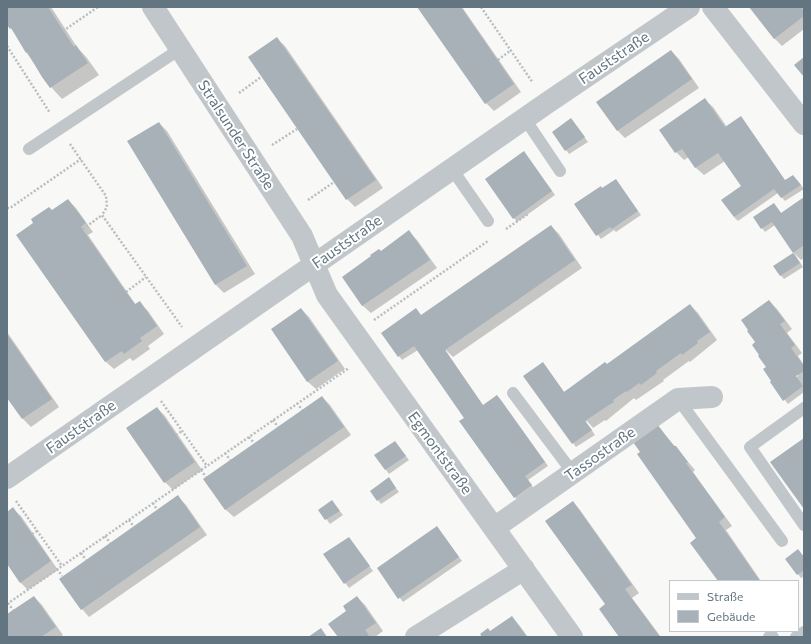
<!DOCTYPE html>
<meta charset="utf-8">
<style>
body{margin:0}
#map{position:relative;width:811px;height:644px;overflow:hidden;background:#f8f8f6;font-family:Commissioner,sans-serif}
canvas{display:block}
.frame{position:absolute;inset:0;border:8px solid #637581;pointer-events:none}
.legend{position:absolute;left:669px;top:580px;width:130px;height:52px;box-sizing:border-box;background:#fff;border:1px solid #c1c8cd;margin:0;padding:5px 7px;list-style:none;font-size:12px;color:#637581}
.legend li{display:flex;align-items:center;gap:8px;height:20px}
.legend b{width:20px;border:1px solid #c1c8cd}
</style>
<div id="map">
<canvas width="811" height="644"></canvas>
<div class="frame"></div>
<ul class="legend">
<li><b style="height:5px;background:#c1c6ca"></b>Straße</li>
<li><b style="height:11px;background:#a8b1b7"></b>Gebäude</li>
</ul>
</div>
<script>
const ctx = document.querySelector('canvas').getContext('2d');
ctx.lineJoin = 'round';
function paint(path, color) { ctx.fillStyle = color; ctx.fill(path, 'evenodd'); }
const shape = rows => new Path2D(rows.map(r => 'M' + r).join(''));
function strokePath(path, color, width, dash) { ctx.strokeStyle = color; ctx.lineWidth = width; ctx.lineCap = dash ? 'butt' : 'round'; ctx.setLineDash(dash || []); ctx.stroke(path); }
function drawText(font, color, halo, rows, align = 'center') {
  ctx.font = font + ' Commissioner,sans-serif'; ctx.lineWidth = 4; ctx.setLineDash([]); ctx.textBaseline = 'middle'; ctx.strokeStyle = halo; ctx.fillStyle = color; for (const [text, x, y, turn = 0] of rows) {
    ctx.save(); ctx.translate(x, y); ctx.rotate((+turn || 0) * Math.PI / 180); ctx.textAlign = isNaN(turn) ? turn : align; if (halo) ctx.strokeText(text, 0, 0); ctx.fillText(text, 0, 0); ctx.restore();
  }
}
paint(shape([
 [7,7,51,7,77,47,87,58,99,75,62,99,51,87,26,52,14,32,11,28,7,22],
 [418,7,462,7,521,92,494,111,486,103],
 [750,7,802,7,804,10,804,29,782,46,774,38],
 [277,39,285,46,383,188,355,207,347,199,249,58],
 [671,51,679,59,699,88,625,138,618,131,598,102],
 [705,100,713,107,727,127,786,181,797,180,804,189,785,201,778,193,738,221,734,217,742,187,725,161,704,175,696,168,689,157,684,160,676,152],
 [571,119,588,142,569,154,566,150],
 [159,123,167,131,255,274,224,293,216,285,128,141],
 [524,152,555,195,517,222,514,218],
 [616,180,641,215,616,232,614,230,601,239,576,205],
 [804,198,804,258,801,260,794,253,803,267,784,279,774,267,794,253,775,225,765,232,762,228,774,204,782,214],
 [68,200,76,208,93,232,88,235,136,305,140,303,148,311,164,334,148,346,150,349,133,361,130,358,114,369,106,362,18,235],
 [551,226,559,234,582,268,453,357,446,350,446,351,483,406,497,396,501,400,548,466,528,480,535,490,518,501,460,422,465,419,418,350,402,360,382,333,421,316],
 [409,232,417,240,437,268,371,313,363,306,343,277],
 [769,301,777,309,792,329,787,333,802,353,798,356,804,365,804,384,802,385,804,387,804,392,788,404,771,382,773,381,761,355,757,343],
 [797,374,798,376,779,390],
 [690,305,698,313,717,340,690,362,689,361,663,380,664,381,636,400,634,398,606,421,605,420,593,428,587,421,586,422,595,435,576,447,524,377,546,367,564,392,607,365],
 [301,309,309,317,345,369,316,389,308,382,272,330],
 [7,332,59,407,31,427,23,419,7,396],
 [322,397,330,405,351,435,234,517,226,510,205,479],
 [157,408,165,416,202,470,173,490,165,482],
 [666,436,695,470,693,472,732,526,726,530,761,581,719,581,697,538],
 [395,442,409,460,389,474,376,456],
 [389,479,399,492,381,504,371,491],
 [178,497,186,505,207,535,89,617,82,609],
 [332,502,343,515,330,524,320,510],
 [573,502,580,510,639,593,632,598,661,637,620,637,606,604],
 [13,509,21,516,58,570,28,590,20,582,7,563,7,513],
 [437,527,462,561,403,602,378,569],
 [349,538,373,571,349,588,325,555],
 [798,550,804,557,804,576,801,578,786,559],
 [34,597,42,605,63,635,60,637,7,637,7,616],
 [357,597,365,605,383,631,375,637,339,637,348,611],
 [512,617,519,625,528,637,483,637]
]), '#0003');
paint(shape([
 [7,7,48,7,74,47,76,45,88,63,50,88,42,77,27,52,26,53,11,28,10,29,7,25],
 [417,7,461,7,514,84,485,104],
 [749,7,801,7,804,11,804,16,774,39],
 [277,37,376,180,346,200,248,57],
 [671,50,692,79,617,131,596,102],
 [804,57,804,77,794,65],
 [705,98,725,127,741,116,785,180,793,175,801,185,781,198,774,189,734,217,721,200,741,186,718,153,695,168,682,149,675,153,659,130],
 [571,118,585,137,565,151,552,132],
 [159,122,247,266,215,285,127,141],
 [524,151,552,191,513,219,485,179],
 [616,179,638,211,612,229,610,227,596,236,574,204,601,186,602,188],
 [804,197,804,245,793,253,772,222,761,229,753,217,774,203,781,213],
 [68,199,86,223,81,227,126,292,135,304,140,301,157,326,140,338,142,341,124,354,122,351,105,362,16,235,33,223,31,219,49,207,52,210],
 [551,225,575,260,445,350,483,405,497,395,545,462,525,476,532,485,514,498,459,421,464,418,414,346,398,357,381,333,416,308,421,315],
 [409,230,430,260,362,306,342,277,371,256,370,255,379,249,381,251],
 [793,253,800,263,780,276,773,266],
 [769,300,785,321,780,324,795,345,791,348,804,366,804,371,796,376,803,386,783,401,770,382,771,381,763,369,766,367,758,356,759,355,752,345,755,342,747,331,748,330,741,320],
 [690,304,710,332,697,341,698,343,682,355,681,353,656,371,657,373,641,385,639,383,627,392,626,391,613,400,614,402,606,407,585,421,592,430,572,444,523,376,543,362,564,392,605,362,607,364],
 [301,308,338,361,307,382,271,329],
 [7,334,52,399,22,419,7,398],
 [322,396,344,427,225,510,203,479],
 [157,407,195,462,164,483,126,428],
 [657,424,674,446,676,446,688,462,686,463,725,517,719,522,760,581,718,581,690,543,696,538,637,454,640,452,633,442],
 [804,438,804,509,770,462],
 [395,441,406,456,385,470,374,455],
 [389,477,396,488,377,501,370,491],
 [178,495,200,527,81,610,59,579],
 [332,500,340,511,325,520,318,510],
 [573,501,632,585,625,589,660,637,619,637,599,609,605,604,545,521],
 [13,507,51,561,20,583,7,564,7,512],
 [437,526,459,557,398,599,377,568],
 [349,537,370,566,344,584,323,554],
 [798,549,804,557,804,570,797,575,785,559],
 [34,596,56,627,41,637,7,637,7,614],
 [357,596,376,623,365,630,369,635,366,637,338,637,328,624,346,611,343,606],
 [512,616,527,637,482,637,480,634,488,628,490,631],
 [321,628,327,637,308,637,311,635]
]), '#a8b1b7');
strokePath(shape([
 [481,7,533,83],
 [63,31,98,7],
 [7,46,50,113],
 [498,60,511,50],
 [239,93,261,77],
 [70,144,106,196,107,207,102,215],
 [272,145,297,129],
 [308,200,334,182],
 [7,208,10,208,81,159],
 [83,229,102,215,182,327],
 [506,229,528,214],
 [126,292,146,277],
 [374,320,488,241],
 [161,401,207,466],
 [297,403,302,410],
 [273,420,278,427],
 [176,435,182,431],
 [249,437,254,443],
 [225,453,230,460],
 [201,470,206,477],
 [16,501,62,566],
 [153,503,157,510],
 [129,520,134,527],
 [32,534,37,531],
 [105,536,110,543],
 [81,553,86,560],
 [57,569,62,576],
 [8,603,13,610],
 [7,604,349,368]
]), '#b9bdc0', 2.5, [2, 2]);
strokePath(shape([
 [525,119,560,171],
 [29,149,180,49],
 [452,169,488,221],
 [513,393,573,473],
 [678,399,782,541],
 [804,408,750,447,804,525],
 [769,637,771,635,773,637],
 [796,637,804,632]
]), '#c1c6ca', 12);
strokePath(shape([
 [153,7,302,236,327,295,572,637],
 [713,7,804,124],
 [7,478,547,103,689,7],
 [494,528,678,399,712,397],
 [416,637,524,569]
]), '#c1c6ca', 22);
drawText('15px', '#637581', '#fff', [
 ["Fauststraße",614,58,-34],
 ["Stralsunder Straße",236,135,57],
 ["Fauststraße",347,242,-35],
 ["Fauststraße",81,427,-35],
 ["Egmontstraße",440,453,54],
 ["Tassostraße",600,454,-35]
]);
</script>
